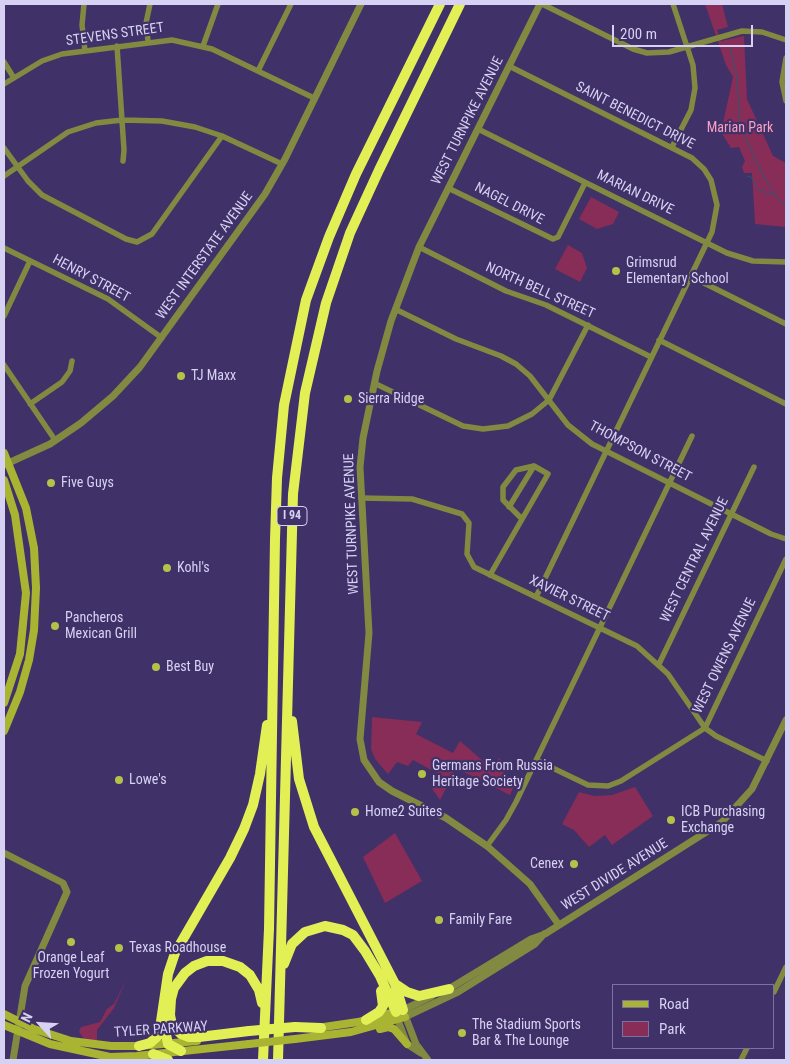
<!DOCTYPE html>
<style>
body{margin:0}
#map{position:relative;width:790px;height:1064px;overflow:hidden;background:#403168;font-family:"Roboto Condensed",sans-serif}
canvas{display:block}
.frame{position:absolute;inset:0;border:5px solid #d7d1f3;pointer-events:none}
.legend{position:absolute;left:612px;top:984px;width:162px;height:65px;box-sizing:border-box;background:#403168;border:1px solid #7c71a0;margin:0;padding:6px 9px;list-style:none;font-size:15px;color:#d7d1f3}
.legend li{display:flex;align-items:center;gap:10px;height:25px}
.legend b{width:25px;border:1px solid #7c71a0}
.north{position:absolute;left:15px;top:999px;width:50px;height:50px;-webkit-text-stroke:4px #403168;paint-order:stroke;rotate:296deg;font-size:14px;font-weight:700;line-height:20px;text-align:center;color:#d7d1f3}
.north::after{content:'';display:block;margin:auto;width:18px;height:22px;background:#d7d1f3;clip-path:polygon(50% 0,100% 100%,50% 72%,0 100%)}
.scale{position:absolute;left:612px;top:25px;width:141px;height:22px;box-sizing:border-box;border:2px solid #d7d1f3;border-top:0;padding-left:6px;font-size:15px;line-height:18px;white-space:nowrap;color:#d7d1f3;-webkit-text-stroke:4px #403168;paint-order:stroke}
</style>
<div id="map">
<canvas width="790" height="1064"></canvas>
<div class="frame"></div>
<ul class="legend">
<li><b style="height:6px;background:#a9b432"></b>Road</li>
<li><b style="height:14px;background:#882c58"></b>Park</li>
</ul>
<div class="north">N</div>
<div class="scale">200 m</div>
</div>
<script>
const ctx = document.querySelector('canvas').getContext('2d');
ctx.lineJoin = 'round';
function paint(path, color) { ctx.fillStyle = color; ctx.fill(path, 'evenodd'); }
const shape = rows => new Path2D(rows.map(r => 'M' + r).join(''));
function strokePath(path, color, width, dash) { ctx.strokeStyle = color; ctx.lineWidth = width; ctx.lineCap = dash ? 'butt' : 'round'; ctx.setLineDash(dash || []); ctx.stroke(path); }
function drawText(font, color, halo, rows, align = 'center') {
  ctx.font = font + ' "Roboto Condensed",sans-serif'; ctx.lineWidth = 4.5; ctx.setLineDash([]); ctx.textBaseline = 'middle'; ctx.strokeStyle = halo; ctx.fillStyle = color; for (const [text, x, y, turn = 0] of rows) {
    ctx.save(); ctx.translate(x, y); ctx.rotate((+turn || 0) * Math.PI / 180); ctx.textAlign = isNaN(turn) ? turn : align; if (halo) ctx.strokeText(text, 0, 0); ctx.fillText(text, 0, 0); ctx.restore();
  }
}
paint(shape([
 [705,4,722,4,728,27,717,30,721,41,744,36,747,99,773,156,786,163,786,227,755,224,752,173,744,173,742,167,745,161,739,147,731,148,721,132,733,77,726,65],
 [591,197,619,212,613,224,597,229,579,219],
 [568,245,582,253,587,268,580,282,555,269],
 [372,717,422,722,416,734,453,753,460,741,491,768,499,758,507,766,501,780,514,786,510,795,456,768,440,800,431,787,437,773,413,760,408,766,397,762,388,774,375,759,371,749],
 [635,787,653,816,612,845,605,835,589,847,574,830,562,824,579,792,594,796,612,795],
 [395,833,422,881,385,903,363,857],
 [126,980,114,1008,97,1030,97,1041,84,1039,79,1032,81,1027,100,1022,107,1009,114,1004]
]), '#882c58');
strokePath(shape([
 [730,48,737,77,740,122,743,131,761,172,776,197,786,207],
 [747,176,751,177,760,191,774,194]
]), '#2c5970', 1);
strokePath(shape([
 [84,4,82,25,85,51],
 [542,4,633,49,647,53,669,52,742,31,762,32,786,40],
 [148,41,146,23,150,4],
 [117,46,124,150,123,161],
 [203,46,218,4],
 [786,58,782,82,786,101],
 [4,62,14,78],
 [509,66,692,158,704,169,711,180,717,205,712,232,536,597],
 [258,71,291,4],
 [4,84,42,61,62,54,172,40,212,49,314,98],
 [478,129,727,253,753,261,786,262],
 [672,147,691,110,695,88,693,65,673,4],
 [4,148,28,181,42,195,126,239,137,242,152,234,222,136],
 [4,176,68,132,96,123,122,120,162,121,195,127,222,136,282,164],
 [448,188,553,239,558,237,585,183],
 [419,247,506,291,546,305,651,357],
 [4,248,108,299,162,338],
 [690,276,786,324],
 [395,309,456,339,501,356,516,364,530,376,568,425,592,444,771,534,786,539],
 [4,316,30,261],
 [659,340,786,404],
 [4,365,55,440],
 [374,383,463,426,483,429,508,426,532,414,549,400,588,325],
 [30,404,62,382,70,371,72,361],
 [361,498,412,499,462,514,469,523,467,554,474,567,637,646,668,674,705,728,716,736,767,761],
 [509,507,534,466],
 [490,575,548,474,534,466,516,470,503,487,503,500,522,519],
 [659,664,754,467],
 [536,760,588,785,608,786,621,781,705,728,786,559],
 [487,846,506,820,516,802,692,436],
 [774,992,786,967],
 [741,1060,747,1048]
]), '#828940', 5.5);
strokePath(shape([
 [540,4,419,247,391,321,377,371,363,438,360,467,369,633,360,739,364,760,379,782,392,791,446,818,487,846,530,884,559,925],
 [4,465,50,444,81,423,113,396,140,367,265,194,285,159,361,4],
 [4,853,63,883,67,892,25,986,13,1060],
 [447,990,531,939,545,934,722,822,752,789,786,720],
 [396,1015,407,1044,421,1053],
 [405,1017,458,992,535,944,544,934],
 [428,1060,416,1044,403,1010,432,996]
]), '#828940', 7);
strokePath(shape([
 [4,453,26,508,34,548,36,588,34,630,29,660,20,692,4,731],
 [4,480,15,515,26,593,20,654,4,703],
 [4,1014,34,1029,71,1041,111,1046,139,1046,197,1041],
 [4,1025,50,1044,110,1057,137,1056,249,1044],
 [317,1028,358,1022,401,1010],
 [380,1029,388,1027,394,1029,407,1044],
 [295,1039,351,1032,405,1017]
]), '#a9b432', 8);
strokePath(shape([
 [292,721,299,779,314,827,395,984,407,992,419,996,449,989],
 [284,964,292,944,305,932,325,926,343,930,353,935,365,951,380,976,396,1012],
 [395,984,403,1010],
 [366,1020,379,1012,383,1006,381,991],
 [164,1025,168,1044,181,1051],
 [295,1027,321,1028],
 [249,1031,199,1037,189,1037,181,1034,172,1025,170,1015,171,999,174,988,185,973,194,966,207,961,223,961,240,967,250,975,259,990,262,1003],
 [139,1046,150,1043,159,1035,168,974,175,953,230,858,244,829,253,805,260,774,267,725],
 [153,1054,168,1060],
 [263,1060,269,929,275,539,277,478,284,405,306,300,329,237,356,174,440,4],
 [278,1060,293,494,305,393,326,303,350,233,379,170,460,4]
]), '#e2f055', 10);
strokePath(shape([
 [249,1044,295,1039]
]), '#a9b432', 8);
strokePath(shape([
 [249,1031,295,1027]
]), '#e2f055', 10);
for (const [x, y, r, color] of [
 [616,271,5,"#b6c148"],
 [181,376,5,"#b6c148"],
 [348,399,5,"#b6c148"],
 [51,483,5,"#b6c148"],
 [167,568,5,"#b6c148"],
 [55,626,5,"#b6c148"],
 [156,667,5,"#b6c148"],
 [422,774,5,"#b6c148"],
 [119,780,5,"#b6c148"],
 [355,812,5,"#b6c148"],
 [671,820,5,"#b6c148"],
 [574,864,5,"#b6c148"],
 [439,920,5,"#b6c148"],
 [71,942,5,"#b6c148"],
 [119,948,5,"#b6c148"],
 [462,1033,5,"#b6c148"]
]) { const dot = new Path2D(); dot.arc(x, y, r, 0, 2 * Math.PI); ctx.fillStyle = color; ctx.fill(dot); strokePath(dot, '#403168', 2); }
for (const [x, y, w] of [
 [292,516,30]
]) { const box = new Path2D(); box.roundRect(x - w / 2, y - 9.5, w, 19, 4); ctx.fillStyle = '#403168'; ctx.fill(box); strokePath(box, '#d7d1f3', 1); }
drawText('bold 12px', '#d7d1f3', null, [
 ["I 94",292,516]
]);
drawText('14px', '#d7d1f3', '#403168', [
 ["STEVENS STREET",115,35,-8],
 ["SAINT BENEDICT DRIVE",635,116,27],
 ["WEST TURNPIKE AVENUE",468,121,-63],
 ["MARIAN DRIVE",635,193,26],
 ["NAGEL DRIVE",509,204,27],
 ["WEST INTERSTATE AVENUE",205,256,-54],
 ["HENRY STREET",91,279,28],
 ["NORTH BELL STREET",540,291,24],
 ["THOMPSON STREET",640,452,28],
 ["WEST TURNPIKE AVENUE",352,524,-92],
 ["WEST CENTRAL AVENUE",695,560,-64],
 ["XAVIER STREET",569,599,26],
 ["WEST OWENS AVENUE",725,656,-64],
 ["WEST DIVIDE AVENUE",615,875,-32],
 ["TYLER PARKWAY",161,1030,-4]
]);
drawText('14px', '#f8a0c3', '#403168', [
 ["Marian Park",740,128]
]);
drawText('14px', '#d7d1f3', '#403168', [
 ["Grimsrud",626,263],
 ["Elementary School",626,279],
 ["TJ Maxx",191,376],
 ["Sierra Ridge",358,399],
 ["Five Guys",61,483],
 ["Kohl's",177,568],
 ["Pancheros",65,618],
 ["Mexican Grill",65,634],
 ["Best Buy",166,667],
 ["Germans From Russia",432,766],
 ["Heritage Society",432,782],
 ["Lowe's",129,780],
 ["Home2 Suites",365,812],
 ["ICB Purchasing",681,812],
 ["Exchange",681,828],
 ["Cenex",564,864,"right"],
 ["Family Fare",449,920],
 ["Texas Roadhouse",129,948],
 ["Orange Leaf",71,958,"center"],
 ["Frozen Yogurt",71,974,"center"],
 ["The Stadium Sports",472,1025],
 ["Bar & The Lounge",472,1041]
], 'left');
</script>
